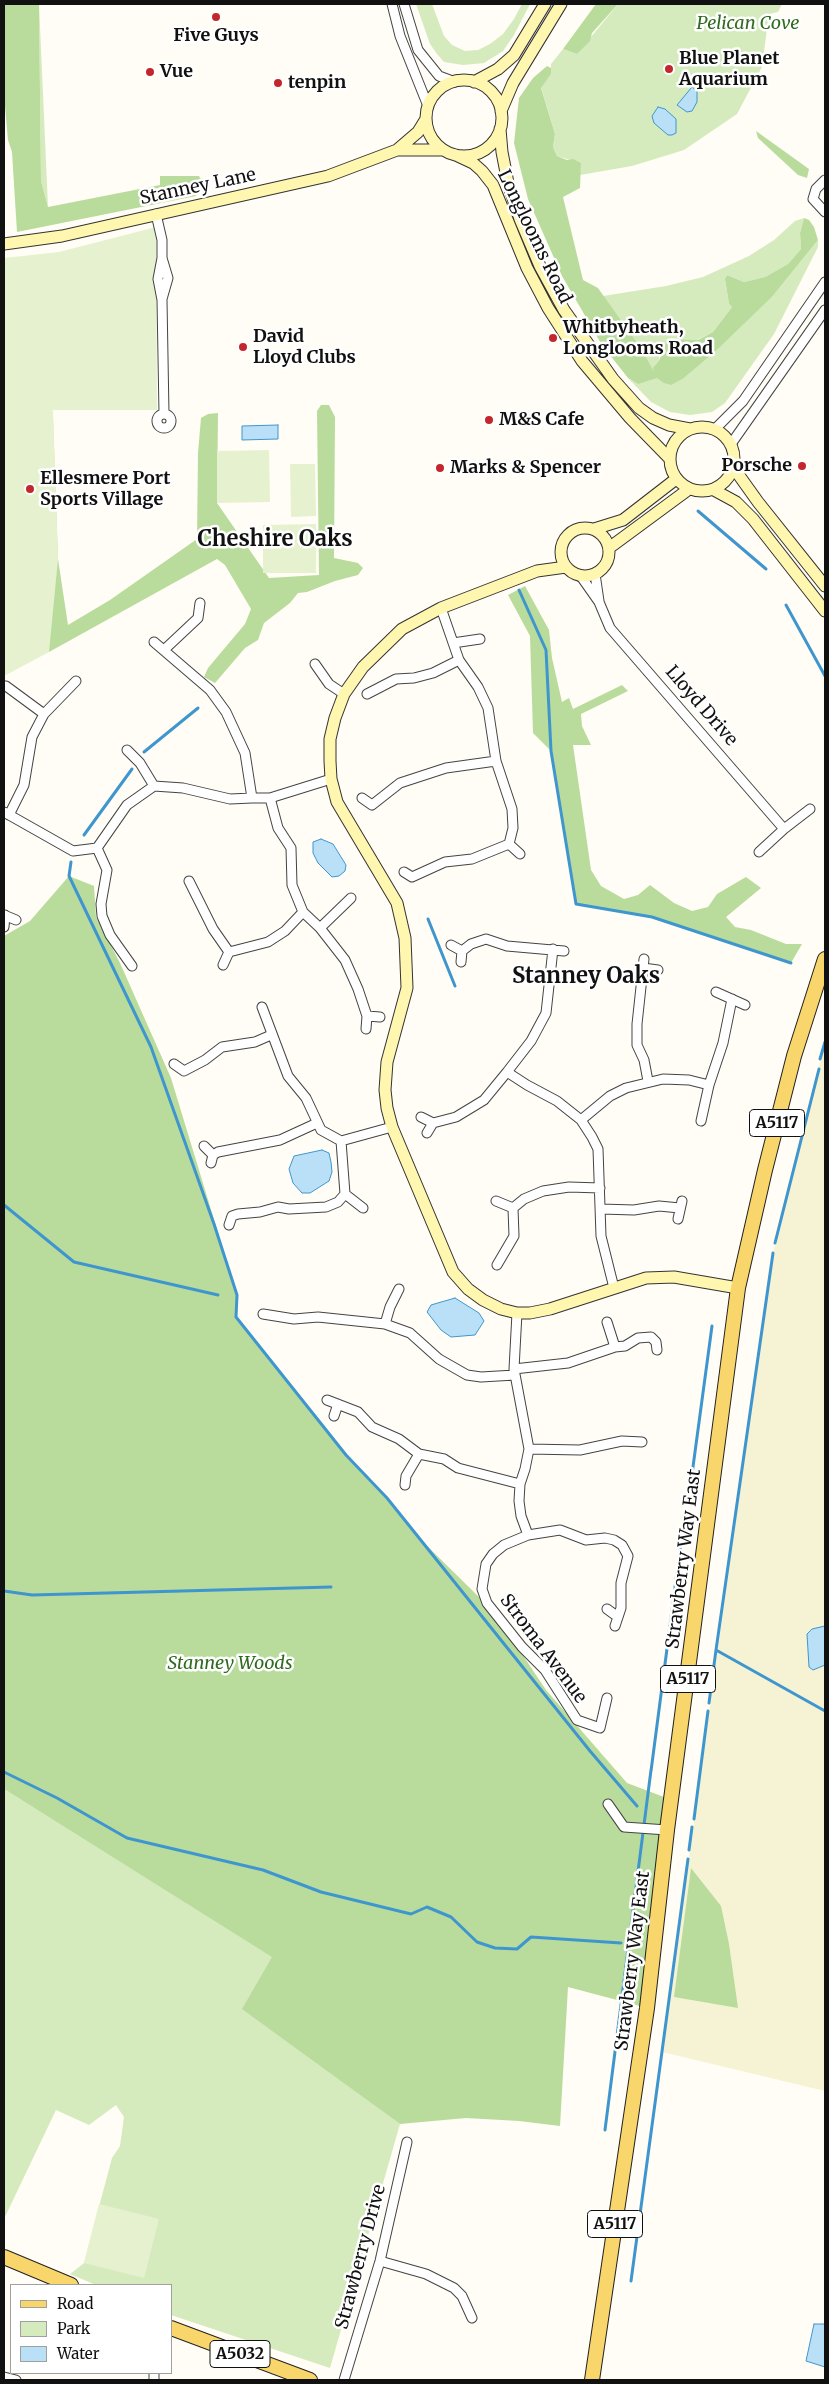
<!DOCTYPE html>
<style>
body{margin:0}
#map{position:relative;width:829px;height:2384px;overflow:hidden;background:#fffdf5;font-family:Merriweather,serif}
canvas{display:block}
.frame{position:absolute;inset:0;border:5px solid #111;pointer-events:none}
.legend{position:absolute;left:10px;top:2284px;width:162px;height:90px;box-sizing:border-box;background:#fff;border:1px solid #a0a0a0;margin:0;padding:6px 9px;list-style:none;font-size:15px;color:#111}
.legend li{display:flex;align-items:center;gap:10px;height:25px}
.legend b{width:25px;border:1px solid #a0a0a0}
</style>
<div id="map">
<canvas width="829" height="2384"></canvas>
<div class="frame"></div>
<ul class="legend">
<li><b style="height:6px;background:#f9d66b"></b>Road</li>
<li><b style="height:14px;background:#d5ebbd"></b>Park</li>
<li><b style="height:14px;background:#b9e0f7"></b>Water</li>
</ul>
</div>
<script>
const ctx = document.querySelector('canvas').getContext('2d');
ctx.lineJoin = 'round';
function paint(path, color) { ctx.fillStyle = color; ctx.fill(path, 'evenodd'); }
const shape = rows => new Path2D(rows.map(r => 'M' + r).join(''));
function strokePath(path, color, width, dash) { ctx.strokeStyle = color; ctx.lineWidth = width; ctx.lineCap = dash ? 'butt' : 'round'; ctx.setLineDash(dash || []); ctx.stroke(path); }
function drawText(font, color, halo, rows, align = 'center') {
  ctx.font = font + ' Merriweather,serif'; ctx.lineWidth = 5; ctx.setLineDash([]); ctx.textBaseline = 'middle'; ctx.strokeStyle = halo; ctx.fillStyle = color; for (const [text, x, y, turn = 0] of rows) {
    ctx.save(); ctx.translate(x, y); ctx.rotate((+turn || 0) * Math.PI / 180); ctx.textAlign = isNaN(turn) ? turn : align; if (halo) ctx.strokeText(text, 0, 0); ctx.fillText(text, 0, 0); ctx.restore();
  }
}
paint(shape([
 [825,1042,825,2091,662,2052,773,1253]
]), '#f6f3d4');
paint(shape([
 [39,4,48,207,41,181],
 [416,4,432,4,444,36,452,45,465,51,478,50,490,44,503,34,514,19,522,4,530,4,514,35,503,51,484,63,463,65,444,62,437,54,430,44],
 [618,4,782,4,778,12,769,14,762,67,737,114,684,150,632,166,580,175,581,163,557,156,553,147,555,134,541,87,551,74,551,64,563,49,577,54],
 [804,218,800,233,801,249,788,264,765,277,744,282,727,275,725,279,729,304,732,307,713,332,697,340,677,339,660,353,659,361,684,378,716,351,772,297,818,240,818,247,774,334,725,403,712,412,690,415,670,412,651,402,628,378,638,384,603,296,666,286,703,277,749,256,774,240,795,221],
 [4,1789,273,1957,313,2060,400,2124,330,2368,171,2315,171,2285,96,2285,70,2274,84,2263,112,2158,120,2146,124,2117,116,2105,89,2125,56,2110,4,2219]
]), '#d5ebbd');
paint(shape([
 [4,4,39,4,41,181,48,207,160,185,160,176,199,176,205,187,196,196,17,232,12,152,8,140,4,95],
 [596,4,618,4,592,33,590,41,577,54,563,49],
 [547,66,551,68,551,74,541,88,555,134,553,147,557,156,567,160,573,159,581,163,580,188,563,197,583,280,598,288,642,350,654,372,653,368,659,361,666,343,677,339,698,340,713,332,732,307,729,304,725,279,727,275,744,282,765,277,788,264,801,249,800,233,804,218,809,220,814,227,818,240,772,297,716,351,684,378,671,385,664,383,657,378,638,384,628,378,602,345,562,276,528,199,514,143,519,98,533,78],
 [756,131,809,169,807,178,798,175,758,138],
 [321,405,329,405,335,417,334,558,358,563,363,568,358,575,335,581,307,592,298,593,290,603,264,623,258,640,245,648,215,683,204,677,208,668,245,624,251,609,225,565,217,559,49,652,48,420,53,419,58,559,68,625,110,600,197,539,198,453,201,418,208,414,218,413,217,503,269,578,319,575,317,411],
 [525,586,549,630,552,658,562,702,569,698,573,709,622,685,628,691,581,714,582,726,591,745,573,745,591,870,601,886,624,899,638,895,650,885,674,903,692,911,708,907,717,894,746,877,761,888,726,917,735,927,751,930,786,944,802,944,791,963,652,917,576,904,551,751,533,733,530,636,508,595],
 [69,876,94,886,96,917,120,963,171,1078,237,1295,236,1317,346,1455,387,1498,417,1536,481,1599,520,1651,546,1690,627,1783,672,1800,647,2008,568,1987,560,2126,519,2121,466,2118,400,2124,242,2009,272,1957,4,1789,4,936,30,921],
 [691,1868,721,1906,729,1944,738,2008,674,1997]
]), '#b9dc9c');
paint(shape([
 [156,227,157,410,53,410,58,559,49,652,4,676,4,258,59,252],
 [269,450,270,502,217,503,217,451],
 [290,464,315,464,316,516,291,517],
 [316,524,316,573,263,573,263,525],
 [99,2204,159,2219,144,2278,84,2263]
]), '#e6f2cf');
const water = shape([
 [692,87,697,91,697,102,692,111,687,112,677,105,692,87],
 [658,107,665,109,676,119,676,133,672,135,668,135,654,123,652,116,658,107],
 [278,425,278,439,242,440,242,426,278,425],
 [321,839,333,844,346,865,345,871,339,876,332,877,318,863,313,853,313,842,321,839],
 [322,1150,329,1153,331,1162,332,1172,329,1181,310,1193,302,1193,293,1183,289,1169,294,1156,322,1150],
 [455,1298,479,1313,484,1321,475,1335,451,1337,441,1330,427,1312,431,1305,455,1298],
 [825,1626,825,1665,813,1670,809,1667,807,1634,812,1629,825,1626],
 [814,2324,825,2324,825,2367,806,2361,814,2324]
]);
paint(water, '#b9e0f7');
strokePath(water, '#3f96cf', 1);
strokePath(shape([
 [698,511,766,569],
 [519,590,546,650,551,751,576,904,652,917,791,963],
 [786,605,825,676],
 [144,752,198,708],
 [84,835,132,769],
 [71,862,69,876,151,1047,214,1224,237,1295,236,1317,346,1455,387,1498,590,1751,637,1806],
 [428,919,455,986],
 [820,1059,825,1042],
 [4,1205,74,1262,218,1295],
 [775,1243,819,1069],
 [690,1489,712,1326],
 [4,1591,32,1595,331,1587],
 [716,1650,773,1253],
 [709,1703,716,1650,825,1711],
 [651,1771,682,1534],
 [4,1772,57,1798,127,1838,263,1870,321,1892,411,1914,427,1907,451,1917,477,1942,495,1948,517,1949,531,1937,621,1943],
 [694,1819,708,1711],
 [689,1850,692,1827],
 [605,2130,651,1770],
 [631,2281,688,1859]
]), '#3f96cf', 3);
const street = shape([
 [392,4,400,36,428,106],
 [404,4,418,50,439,76,455,82],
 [825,180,816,189,813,199,825,212],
 [156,214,162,240,162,258,158,279,162,300,164,414],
 [162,258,168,278,162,299],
 '157 421a7 7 0 1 1 14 0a7 7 0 1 1-14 0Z',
 [715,429,743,401,825,282],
 [731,444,825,310],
 [595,574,599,601],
 [580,575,599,602,610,628,784,829,810,809],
 [154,642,210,690,226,712,245,753,252,798],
 [453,643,480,639],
 [165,649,198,618,200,603],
 [315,664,329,684,344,694],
 [6,686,44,714,32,737,24,785,9,815],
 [367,694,396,679,414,678,433,673,459,660],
 [44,714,76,681],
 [127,750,140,763,154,786],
 [362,798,372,805,400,783,446,768,496,761],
 [4,812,73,851,97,848,127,805,154,786,183,788,230,799,252,798,270,798,331,779],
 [509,844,520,854],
 [97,848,107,870,101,904,102,916,110,935,132,966],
 [759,852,784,829],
 [404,872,412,877,445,862,472,859,509,844,513,828,512,809,496,761,488,708,478,687,459,660,441,608],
 [189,881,213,929,229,952],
 [303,912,320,928,345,960,358,989,367,1016,366,1029],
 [4,915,16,920],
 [4,927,5,915],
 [320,928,351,898],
 [451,945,462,951],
 [553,949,546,1013,531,1041,507,1072,527,1085,557,1101,581,1120,592,1137,598,1149,601,1236,614,1288],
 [644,959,637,1024,637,1045,644,1060,648,1081],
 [461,962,462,951,471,944,486,939,507,946,564,951],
 [223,965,229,952,268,942,285,931,303,912,292,885,291,848,278,828,270,798],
 [643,968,658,970],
 [716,992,745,1005],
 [262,1007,288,1076,306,1098,321,1130,341,1141,392,1127],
 [367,1016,380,1017],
 [174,1064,184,1071,205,1060,222,1047,255,1042,271,1035],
 [709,1085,723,1043,732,999],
 [421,1117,433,1123],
 [581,1120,610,1096,626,1088,663,1079,689,1080,709,1085,701,1121],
 [427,1133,433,1123,456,1117,484,1100,507,1072],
 [341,1141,345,1194,363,1208],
 [204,1146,213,1155],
 [211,1163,213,1155,218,1152,280,1140,317,1123],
 [496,1201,513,1208,524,1199,543,1191,569,1187,600,1188],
 [601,1209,634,1210,659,1206,680,1208],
 [678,1219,682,1201],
 [229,1225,232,1216,238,1214,260,1212,278,1207,289,1209,326,1207,338,1202,345,1194],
 [497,1265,514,1236,513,1208],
 [517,1313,514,1369,529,1449,525,1469,520,1484,519,1501,521,1516,528,1535],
 [263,1314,294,1319,318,1317,385,1324,410,1333,439,1359,467,1375,481,1377,515,1375],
 [385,1324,390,1307,399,1289],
 [615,1347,625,1346,638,1338,651,1337,656,1342,657,1350],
 [514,1369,568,1363,615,1347,607,1322],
 [327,1400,358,1412,372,1427,399,1439,419,1454],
 [334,1416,338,1404],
 [529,1449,580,1450,622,1441,642,1442],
 [405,1485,406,1476,419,1454,444,1459,458,1468,520,1484],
 [607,1609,618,1617],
 [607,1698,600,1728,577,1720,545,1670,522,1647,487,1603,482,1589,486,1564,493,1554,504,1545,528,1535,560,1530,586,1540,605,1538,614,1540,622,1545,628,1556,621,1583,621,1608,615,1626],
 [608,1804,624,1827,667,1830],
 [380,2261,426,2274,454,2288,462,2296,472,2318],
 [154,2373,154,2380],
 [4,2377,16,2380],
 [344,2380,380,2261,407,2142]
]);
const secondary = shape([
 '426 118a38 38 0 1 1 76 0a38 38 0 1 1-76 0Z',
 [474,82,498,69,514,55,545,4],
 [501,111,513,83,561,4],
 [500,129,502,152,508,183,520,219,540,266,564,310,613,379,639,408,653,418,669,425,690,429],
 [397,150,443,150],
 [456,155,473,163,482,171,493,185,527,268,548,308,582,361,630,418,669,458],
 [4,244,62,236,328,176,397,150,418,132,426,119],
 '670 459a32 32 0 1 1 64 0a32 32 0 1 1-64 0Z',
 [733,467,758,502,825,586],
 [714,490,736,502,753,519,825,611],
 '561 552a24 24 0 1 1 48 0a24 24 0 1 1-48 0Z',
 [594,529,623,520,676,479],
 [609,548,689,489],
 [566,567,537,571,441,608,402,629,363,667,344,694,335,718,330,739,330,761,331,779,337,802,397,903,405,938,407,988,387,1062,385,1090,387,1108,392,1127,453,1272,468,1289,483,1300,501,1309,517,1313,530,1313,550,1309,646,1278,674,1277,738,1288]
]);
const primary = shape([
 [4,2257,71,2285],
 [171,2328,310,2380],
 [592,2380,647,2008,667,1830,738,1288,765,1170,794,1056,825,959]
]);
strokePath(street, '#444', 11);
strokePath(secondary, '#333', 13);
strokePath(primary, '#222', 16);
strokePath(street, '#fff', 9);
strokePath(secondary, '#fff6b0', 11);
strokePath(primary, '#f9d66b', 14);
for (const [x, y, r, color] of [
 [216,17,5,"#c4262e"],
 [669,69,5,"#c4262e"],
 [150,72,5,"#c4262e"],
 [278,83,5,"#c4262e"],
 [553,338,5,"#c4262e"],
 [243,347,5,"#c4262e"],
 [489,420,5,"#c4262e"],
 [802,466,5,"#c4262e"],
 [440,468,5,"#c4262e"],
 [30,489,5,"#c4262e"]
]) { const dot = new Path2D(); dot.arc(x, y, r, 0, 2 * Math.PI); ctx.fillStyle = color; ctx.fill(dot); strokePath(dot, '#fff', 2); }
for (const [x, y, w] of [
 [777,1123,55],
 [688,1679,55],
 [615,2224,55],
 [240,2354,60]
]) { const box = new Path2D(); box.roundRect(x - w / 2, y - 13.5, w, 27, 4); ctx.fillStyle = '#fff'; ctx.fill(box); strokePath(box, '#111', 1); }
drawText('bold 16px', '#111', null, [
 ["A5117",777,1123],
 ["A5117",688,1679],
 ["A5117",615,2224],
 ["A5032",240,2354]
]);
drawText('italic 18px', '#2f6b1f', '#fff', [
 ["Pelican Cove",748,24],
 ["Stanney Woods",230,1664]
]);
drawText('bold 18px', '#111', '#fff', [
 ["Five Guys",216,36,"center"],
 ["Blue Planet",679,59],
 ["Aquarium",679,80],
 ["Vue",160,72],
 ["tenpin",288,83],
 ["Whitbyheath,",563,328],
 ["Longlooms Road",563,349],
 ["David",253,337],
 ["Lloyd Clubs",253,358],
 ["M&S Cafe",499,420],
 ["Porsche",792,466,"right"],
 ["Marks & Spencer",450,468],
 ["Ellesmere Port",40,479],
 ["Sports Village",40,500]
], 'left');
drawText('18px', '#111', '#fff', [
 ["Stanney Lane",198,187,-12],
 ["Longlooms Road",534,237,64],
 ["Lloyd Drive",701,706,49],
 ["Strawberry Way East",684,1559,-83],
 ["Stroma Avenue",543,1649,53],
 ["Strawberry Way East",633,1961,-83],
 ["Strawberry Drive",361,2257,-75]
]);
drawText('bold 22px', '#111', '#fff', [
 ["Cheshire Oaks",275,540],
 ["Stanney Oaks",586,977]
]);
</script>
